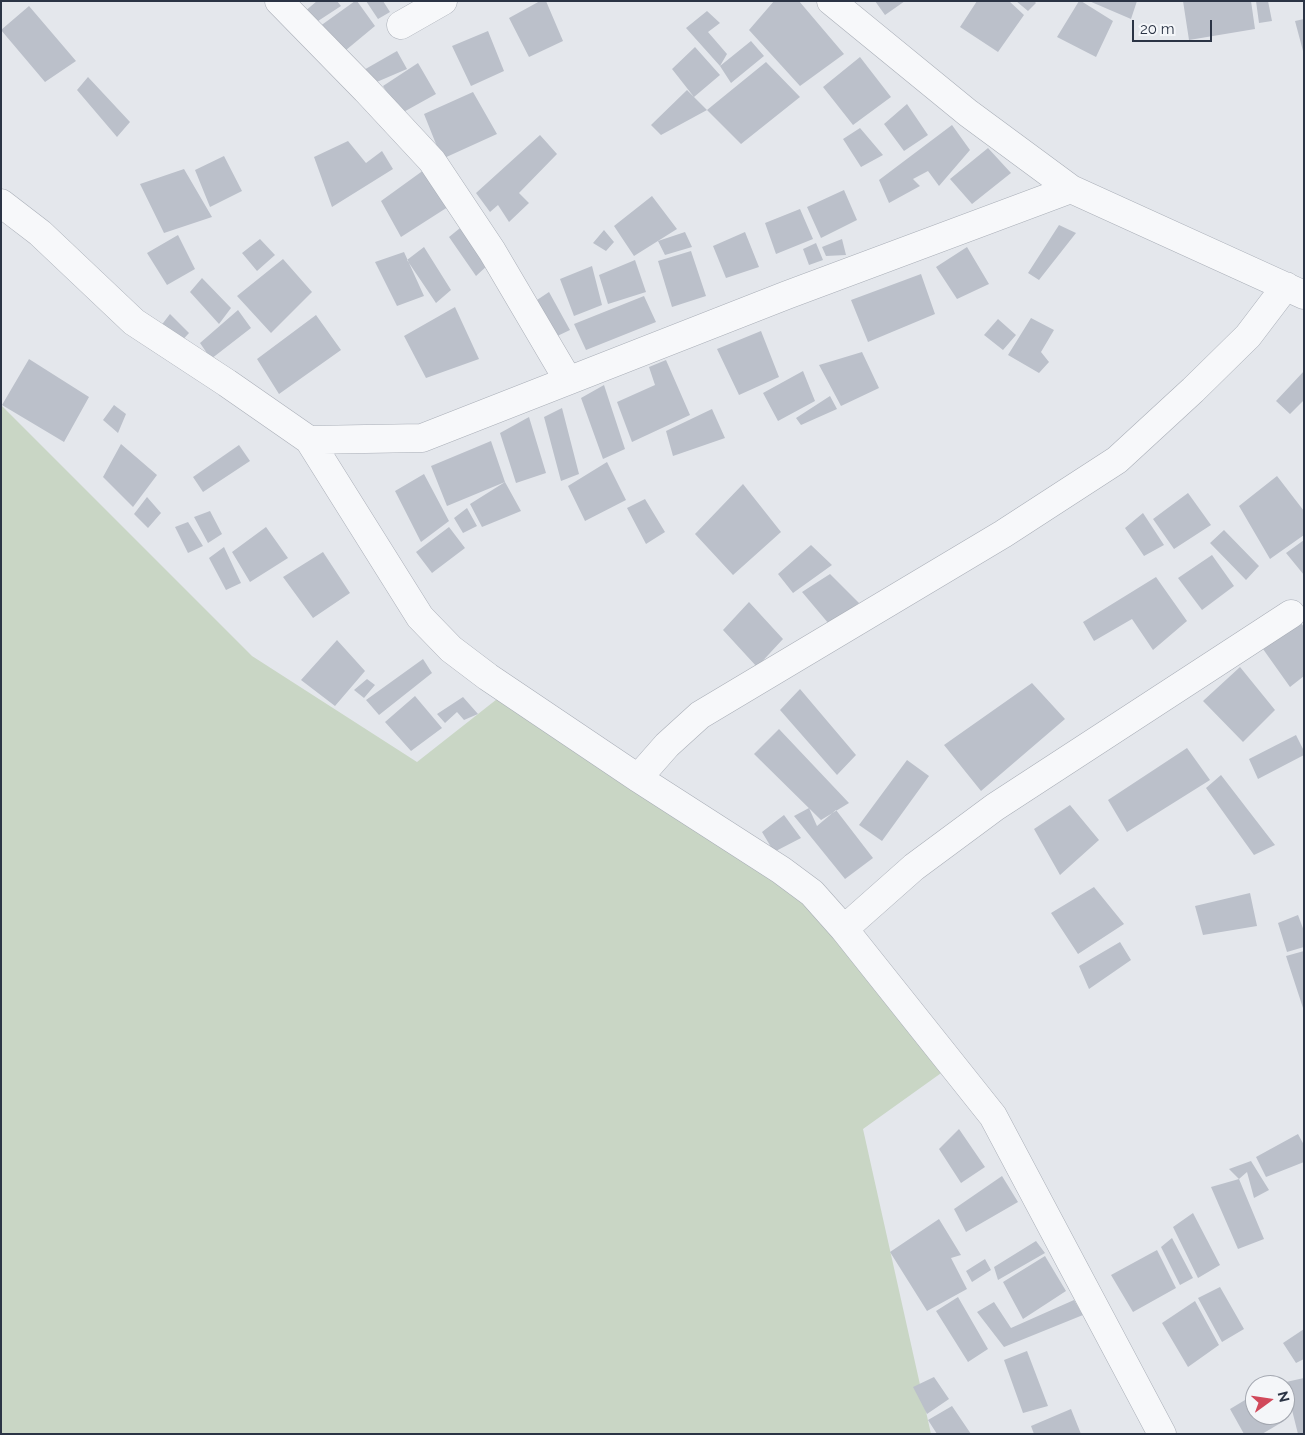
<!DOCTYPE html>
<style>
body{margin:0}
#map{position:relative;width:1305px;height:1435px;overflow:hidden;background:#e4e7ec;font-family:Raleway,sans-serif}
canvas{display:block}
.frame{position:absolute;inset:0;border:2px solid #2b3445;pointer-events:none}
.north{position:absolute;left:1245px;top:1375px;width:50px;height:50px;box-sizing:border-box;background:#f4f6f9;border:1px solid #a4a8b1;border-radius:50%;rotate:76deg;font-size:14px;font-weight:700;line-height:20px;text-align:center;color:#2b3445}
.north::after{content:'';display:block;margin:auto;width:18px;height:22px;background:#d1495b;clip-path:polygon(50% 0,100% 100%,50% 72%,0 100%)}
.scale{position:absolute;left:1132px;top:20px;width:80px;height:22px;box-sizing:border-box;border:2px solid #2b3445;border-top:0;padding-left:6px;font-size:15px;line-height:18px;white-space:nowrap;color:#2b3445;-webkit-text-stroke:4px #f4f6f9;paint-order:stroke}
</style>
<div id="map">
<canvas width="1305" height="1435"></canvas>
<div class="frame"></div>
<div class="north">N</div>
<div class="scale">20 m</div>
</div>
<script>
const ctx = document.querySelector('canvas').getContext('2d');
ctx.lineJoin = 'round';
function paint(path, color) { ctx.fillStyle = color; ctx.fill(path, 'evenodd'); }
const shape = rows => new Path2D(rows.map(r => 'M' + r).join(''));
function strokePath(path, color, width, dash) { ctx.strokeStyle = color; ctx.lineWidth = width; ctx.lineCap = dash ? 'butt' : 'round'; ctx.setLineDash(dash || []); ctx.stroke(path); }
paint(shape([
 [1,405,252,656,417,762,506,692,803,895,944,1071,863,1129,931,1434,1,1434]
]), '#c9d6c5');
paint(shape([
 [317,1,337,1,341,6,315,23,304,12],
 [355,1,357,1,375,26,340,55,316,29],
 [366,1,383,1,390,12,378,19],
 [540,1,546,1,563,41,529,57,509,18],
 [774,1,799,1,844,54,800,86,749,30],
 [875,1,905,1,885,15],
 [977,1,1009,1,1024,15,998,52,960,27],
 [1016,1,1034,1,1036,3,1028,11],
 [1079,1,1081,1,1113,21,1096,57,1057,37],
 [1089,1,1137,1,1131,19],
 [1183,1,1251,1,1255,29,1189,40],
 [1256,1,1268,1,1272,21,1259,23],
 [29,6,76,61,45,82,1,30],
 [707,11,720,23,708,32,727,54,720,66,751,41,764,56,731,83,720,66,686,28],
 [1304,19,1304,51,1303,51,1295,21],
 [488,31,504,71,471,86,452,46],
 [695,47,720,75,694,97,707,110,661,135,651,125,687,90,694,97,672,69],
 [397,51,407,69,372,84,362,71],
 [860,57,891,97,853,125,823,87],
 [766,62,800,97,741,144,707,110],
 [418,63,436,94,400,114,383,86],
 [88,77,130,122,117,137,77,90],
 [473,92,497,134,442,159,424,114],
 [907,104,928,135,904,151,884,124],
 [952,125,970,150,939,186,928,171,913,179,920,186,889,203,879,180],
 [860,128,883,155,861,167,843,139],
 [540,135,557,154,519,193,529,203,509,222,498,205,490,212,476,193],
 [348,141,366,163,382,151,393,169,332,207,314,157],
 [988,148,1011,173,972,204,950,179],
 [224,156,242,191,210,207,195,170],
 [428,167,451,205,401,237,381,201],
 [184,169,212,217,164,233,140,184],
 [844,190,857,220,821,238,807,207],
 [652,196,677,229,634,256,614,226],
 [800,209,813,239,776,254,765,223],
 [465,224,488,265,476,276,449,237],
 [1059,225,1076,233,1039,280,1028,273],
 [604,230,614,242,606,251,593,243],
 [685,232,692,247,665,255,658,241],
 [745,232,759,267,726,278,713,246],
 [178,235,195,269,167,285,147,253],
 [260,239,275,255,257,271,242,253],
 [842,239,846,255,826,256,822,247],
 [816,243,823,260,809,265,803,249],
 [424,247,451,290,436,303,407,260],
 [967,247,989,284,957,299,936,267],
 [691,251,706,296,672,307,658,261],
 [404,252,424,296,397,306,375,262],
 [283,259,312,292,271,333,237,296],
 [635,260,646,292,608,304,599,275],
 [592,266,602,305,574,316,560,279],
 [921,274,935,314,868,342,851,300],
 [202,278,231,308,219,324,190,292],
 [549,292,570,330,551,339,531,304],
 [644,296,656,322,586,350,574,324],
 [455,307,479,359,426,378,404,336],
 [238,310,251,328,211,359,200,343],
 [170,314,189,333,177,346,160,327],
 [316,315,341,350,279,394,257,359],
 [1031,318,1054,330,1041,352,1049,362,1039,373,1008,355],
 [998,319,1016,335,1003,350,984,335],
 [761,331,779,377,739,395,717,349],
 [862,352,879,388,841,406,819,365],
 [29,359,89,397,64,442,2,405],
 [666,360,690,415,632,442,617,402,655,385,649,367],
 [803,371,815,401,778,421,763,393],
 [1304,371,1304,400,1290,414,1276,401],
 [604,385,625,449,603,459,581,398],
 [830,396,837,409,801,425,796,418],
 [114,405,126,414,118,433,103,420],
 [562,408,579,474,561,481,544,417],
 [712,409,725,438,673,456,666,431],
 [529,417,546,473,516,483,500,433],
 [491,441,505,482,447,506,431,466],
 [121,444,157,475,133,507,103,477],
 [239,445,250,461,203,492,193,477],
 [607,462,626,500,585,521,568,486],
 [424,474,449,521,421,542,395,491],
 [1277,476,1304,511,1304,535,1270,559,1239,506],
 [505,482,521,511,482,527,470,504],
 [743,484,781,532,733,575,695,534],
 [1188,493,1211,525,1174,549,1153,519],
 [147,497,161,513,148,528,134,514],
 [645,499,665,532,646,544,627,508],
 [467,508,477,526,463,533,454,518],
 [210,511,222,534,208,543,194,517],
 [1143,513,1164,545,1144,556,1125,528],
 [188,522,203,546,188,553,175,527],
 [266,527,288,558,250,582,232,552],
 [449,527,465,548,432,573,416,552],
 [1224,530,1259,566,1246,580,1210,543],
 [1304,540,1304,575,1286,553],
 [811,545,832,565,793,593,778,574],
 [224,547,241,583,226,590,209,558],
 [323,552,350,593,313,618,283,577],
 [1212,555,1234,586,1202,610,1178,578],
 [830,574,859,603,829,624,802,592],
 [1156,577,1187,621,1153,650,1132,619,1094,641,1083,622],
 [749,602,783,639,757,667,723,630],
 [1301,623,1304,627,1304,676,1290,687,1263,649],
 [337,640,365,671,335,706,301,680],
 [423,659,432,673,379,715,366,700],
 [1240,667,1275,710,1243,742,1203,701],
 [367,679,375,685,364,698,354,690],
 [1032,683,1065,719,981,791,944,745],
 [800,689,856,755,837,775,780,710],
 [415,696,442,728,411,751,385,722],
 [463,697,478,714,464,720,457,712,445,723,437,714],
 [779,729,849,803,821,820,754,754],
 [1296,735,1304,751,1304,755,1258,779,1249,759],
 [1187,748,1210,780,1127,832,1108,800],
 [907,760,929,776,882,841,859,825],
 [1221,775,1275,845,1254,855,1206,788],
 [1070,805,1099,840,1060,875,1034,829],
 [809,808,817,826,836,810,873,858,845,879,794,816],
 [784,815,801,838,774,852,762,832],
 [1094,887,1124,924,1078,954,1051,913],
 [1250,893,1257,926,1203,935,1195,906],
 [1298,915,1304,931,1304,947,1287,952,1278,923],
 [1120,942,1131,960,1089,989,1079,966],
 [1304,951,1304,1008,1303,1008,1286,956],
 [959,1129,985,1167,961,1183,939,1149],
 [1298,1134,1304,1145,1304,1162,1266,1177,1256,1157],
 [1251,1161,1269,1190,1254,1198,1247,1172,1239,1179,1229,1169],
 [1002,1176,1018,1202,966,1232,954,1209],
 [1239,1179,1264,1239,1238,1249,1211,1187],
 [1193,1213,1220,1265,1198,1278,1173,1227],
 [939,1219,961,1255,951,1258,967,1289,927,1311,890,1252],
 [1172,1238,1193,1278,1180,1285,1161,1247],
 [1036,1241,1045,1253,998,1280,994,1267],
 [1157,1250,1176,1288,1133,1312,1111,1275],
 [1045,1256,1066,1291,1023,1319,1003,1282],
 [985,1259,991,1270,972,1282,966,1271],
 [1220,1287,1244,1329,1222,1342,1198,1298],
 [958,1297,988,1349,968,1362,936,1311],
 [1074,1300,1083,1315,1004,1347,977,1312,994,1302,1011,1328],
 [1195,1301,1219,1345,1188,1367,1162,1323],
 [1304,1329,1304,1359,1296,1363,1283,1343],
 [1027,1351,1048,1406,1023,1413,1004,1360],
 [934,1377,949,1399,927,1414,913,1387],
 [1304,1378,1304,1434,1298,1434,1290,1402,1285,1405,1285,1393,1290,1402,1286,1382],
 [1255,1394,1255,1415,1280,1415,1284,1421,1262,1434,1244,1434,1230,1409],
 [952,1406,971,1434,937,1434,928,1420],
 [1071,1409,1081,1434,1034,1434,1031,1426]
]), '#bbc0ca');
const minor = shape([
 [279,1,366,90,432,161,492,251,568,380],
 [831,1,968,113,1071,189,1304,295],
 [401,25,443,1],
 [1,203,40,233,134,322,227,383,309,440,420,617,451,649,488,677,638,778,781,870,812,893,844,929,993,1116,1162,1434],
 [309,440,422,438,787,295,1071,189],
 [638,778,667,745,700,715,1003,534,1117,460,1193,390,1248,336,1286,286],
 [844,929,914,867,995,807,1291,614]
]);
strokePath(minor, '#a9aeb7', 29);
strokePath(minor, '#f7f8fa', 28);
</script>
